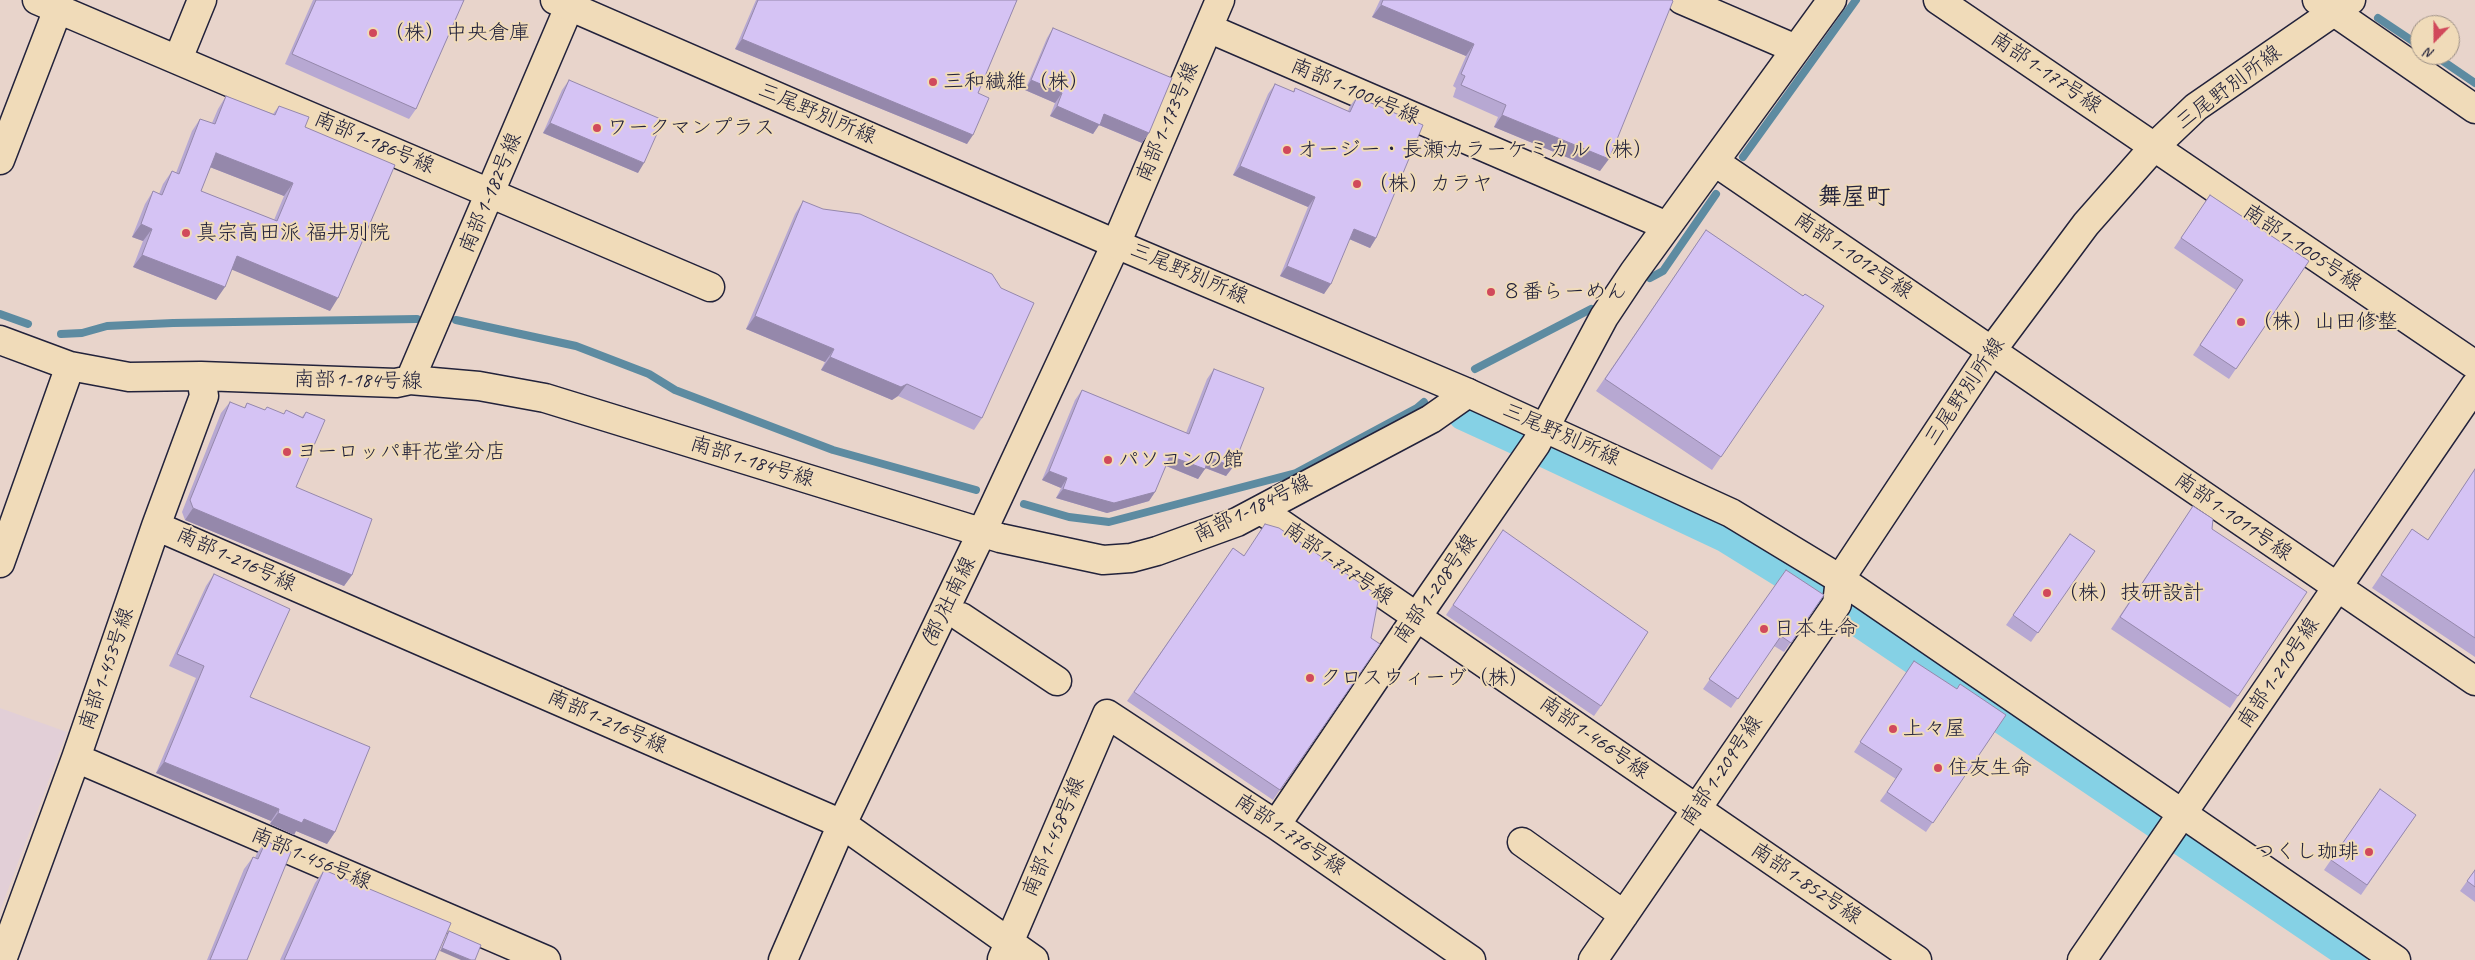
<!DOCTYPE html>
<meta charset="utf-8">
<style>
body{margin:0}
#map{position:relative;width:2475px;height:960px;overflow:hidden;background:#e8d4cb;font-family:Caveat,sans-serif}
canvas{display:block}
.north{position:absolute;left:2410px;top:15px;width:50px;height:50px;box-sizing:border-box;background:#f0dbb9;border:1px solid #9e9187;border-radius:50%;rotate:202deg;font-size:14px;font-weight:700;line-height:20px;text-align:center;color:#22223b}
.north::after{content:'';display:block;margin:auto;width:18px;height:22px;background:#d1495b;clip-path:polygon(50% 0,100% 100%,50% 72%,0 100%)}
</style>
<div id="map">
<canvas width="2475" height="960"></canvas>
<div class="north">N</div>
</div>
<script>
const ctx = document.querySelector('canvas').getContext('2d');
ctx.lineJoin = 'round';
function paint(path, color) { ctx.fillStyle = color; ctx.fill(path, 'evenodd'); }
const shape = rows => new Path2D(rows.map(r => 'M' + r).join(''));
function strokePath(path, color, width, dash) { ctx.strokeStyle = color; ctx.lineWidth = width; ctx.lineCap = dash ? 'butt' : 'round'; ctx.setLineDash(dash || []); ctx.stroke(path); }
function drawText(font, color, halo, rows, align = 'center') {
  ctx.font = font + ' Caveat,"Klee One",sans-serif'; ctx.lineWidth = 4; ctx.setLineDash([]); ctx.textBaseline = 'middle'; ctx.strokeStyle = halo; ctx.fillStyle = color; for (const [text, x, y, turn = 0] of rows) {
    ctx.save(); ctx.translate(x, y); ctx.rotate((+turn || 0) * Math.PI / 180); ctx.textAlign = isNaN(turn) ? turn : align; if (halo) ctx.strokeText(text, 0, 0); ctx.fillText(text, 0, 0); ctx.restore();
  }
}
paint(shape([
 [0,708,67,732,0,911]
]), '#e2cfd7');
strokePath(shape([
 [2378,18,2420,46],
 [2434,55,2475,83],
 [1743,157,1856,0],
 [1650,278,1663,271,1716,194],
 [0,314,28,324],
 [456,320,576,346,649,374,675,390,833,450,976,490],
 [61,334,82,333,107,326,173,323,417,319],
 [1475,369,1591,309],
 [1024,504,1069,517,1109,522,1296,473,1417,408,1424,402]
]), '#5d8ba1', 8);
strokePath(shape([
 [1462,417,1521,444],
 [1545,455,1724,539,1824,601],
 [1846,616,2158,827],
 [2180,842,2354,960]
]), '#85d1e5', 26);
const minor = shape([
 [37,0,710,287],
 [1682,0,1796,49],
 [1938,0,2475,365],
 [2317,0,2475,109],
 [1208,28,1667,226],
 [178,59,202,0],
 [0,160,58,9],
 [1715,162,2475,681],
 [0,340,70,366,129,377,201,376,396,383,410,380,479,386,545,398,1000,538,1103,560,1131,558,1157,551,1237,522,1431,419,1468,393],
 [410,380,572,0],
 [1261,510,1917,960],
 [156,526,842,824,1034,960],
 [0,563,70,366],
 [961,617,1057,681],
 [76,758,546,960],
 [1276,825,1416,618,1536,444,1604,317,1634,272,1832,0],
 [1522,842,1624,915],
 [1002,959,1107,714,1276,825,1471,960],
 [2,960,76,758,156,526,204,396,201,376],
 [783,960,842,824,982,532,1116,244,1220,0],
 [1593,960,1837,604,1840,579,2396,960],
 [2082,960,2475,386]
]);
const major = shape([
 [555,0,1116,244,1468,393,1731,513,1840,579,1992,350,2086,224,2154,147,2196,107,2351,0]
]);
strokePath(minor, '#22223b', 31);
strokePath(major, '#22223b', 31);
strokePath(minor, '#f0dbb9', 28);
strokePath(major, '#f0dbb9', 28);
paint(shape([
 [313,0,464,0,416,109,409,119,285,64],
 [756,0,1017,0,978,93,967,144,735,49],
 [1380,0,1672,0,1600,171,1494,127,1498,117,1453,97,1456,88,1453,86,1466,56,1372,17],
 [1053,28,1149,133,1142,143,1099,125,1093,134,1050,116,1055,103,1025,90,1047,38],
 [569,80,638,173,543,133,562,90],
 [1275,84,1293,92,1295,88,1348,111,1350,106,1357,97,1376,238,1370,248,1349,239,1324,294,1280,276,1308,207,1233,175,1268,94],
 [226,96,273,114,279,106,305,127,330,311,232,269,216,300,133,267,143,241,132,237,145,204,153,191,159,194,163,184,172,171,176,173,192,131,200,119,212,123,218,109],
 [210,167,284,196,274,220,201,191],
 [2210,195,2309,261,2229,379,2193,355,2236,290,2174,248],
 [803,201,982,418,974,430,898,396,892,400,821,370,825,362,746,329,795,214],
 [1706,230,1803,296,1824,306,1712,470,1596,391],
 [1214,369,1233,467,1226,476,1205,468,1198,479,1166,466,1155,492,1149,501,1107,513,1056,498,1061,488,1042,480,1075,400,1082,390,1186,433,1207,379],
 [230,402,244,408,247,403,265,410,284,414,286,410,302,417,306,412,296,487,352,575,344,586,185,520,182,512,221,413],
 [2475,469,2475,657,2372,588,2412,529,2428,540],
 [2193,506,2212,529,2238,696,2230,708,2111,629],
 [1503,530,1601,706,1594,716,1446,615],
 [2070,534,2095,551,2031,642,2006,625],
 [1233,548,1380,644,1273,800,1127,701],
 [1786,570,1824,595,1784,652,1774,646,1731,708,1703,689],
 [214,574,250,697,335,832,327,844,296,831,294,835,270,824,271,821,156,773,196,678,169,666,206,586],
 [1907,671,1957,689,2006,715,1926,832,1880,801,1896,779,1854,752],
 [2380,789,2416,815,2361,895,2324,870],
 [266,841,247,960,207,960,244,869,253,857,255,858,257,853],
 [324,870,435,960,280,960,315,883],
 [2475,870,2475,902,2460,891],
 [449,931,481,945,440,951,447,934]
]), '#b7a8d2');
paint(shape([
 [1381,5,1474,44,1466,56,1372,17],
 [742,39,973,135,967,144,735,49],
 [1031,80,1062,93,1055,103,1025,90],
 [1057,106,1104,114,1149,133,1142,143,1099,125,1093,134,1050,116],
 [1502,115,1609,159,1600,171,1494,127],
 [550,123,644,163,638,173,543,133],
 [216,153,293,183,284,196,207,166],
 [1240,166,1315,197,1308,207,1233,175],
 [141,224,152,229,143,241,132,237],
 [1354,229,1376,238,1370,248,1347,238],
 [142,255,225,287,216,300,133,267],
 [237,256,338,298,330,311,228,268],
 [1287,266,1331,284,1324,294,1280,276],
 [755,316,834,349,825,362,746,329],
 [830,357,907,384,898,396,892,400,821,370],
 [1170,456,1205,469,1198,479,1164,465],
 [1209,457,1233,467,1226,476,1203,467],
 [1049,471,1067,478,1061,488,1042,480],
 [1063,489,1155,492,1149,501,1107,513,1056,498],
 [193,508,352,575,344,586,185,520],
 [164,762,279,809,271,821,156,773],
 [278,813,304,819,335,832,327,844,296,831,294,835,270,824],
 [442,948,471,960,461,960,440,951]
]), '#9588ab');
const building = shape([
 [316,0,464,0,416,109,292,54,316,0],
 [758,0,1017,0,978,93,989,98,973,135,742,39,758,0],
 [1383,0,1672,0,1673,1,1609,159,1502,115,1506,105,1461,85,1465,76,1461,74,1474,44,1381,5,1383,0],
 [1053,28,1172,78,1149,133,1104,114,1100,125,1057,106,1062,93,1031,80,1053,28],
 [569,80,663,120,644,163,550,123,569,80],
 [1275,84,1294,92,1295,88,1350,112,1357,97,1423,125,1376,238,1354,229,1331,284,1287,266,1315,197,1240,166,1275,84],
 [226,96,275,115,279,106,309,117,305,127,395,165,338,298,237,256,225,287,142,255,152,229,141,224,153,191,162,195,172,171,179,174,200,119,215,124,226,96],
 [216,153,293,183,277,221,201,191,216,153],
 [2210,195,2309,261,2236,369,2200,345,2243,280,2181,238,2210,195],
 [803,201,823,209,860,214,992,274,1001,288,1034,303,982,418,907,384,901,387,830,357,834,349,755,316,803,201],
 [1706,230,1803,296,1805,294,1824,306,1721,457,1605,379,1706,230],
 [1214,369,1264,388,1233,467,1209,457,1205,469,1170,456,1155,492,1114,503,1063,489,1067,478,1049,471,1082,390,1189,434,1214,369],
 [230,402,245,408,247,403,265,410,267,407,284,414,286,410,303,418,306,412,325,420,296,487,372,519,352,575,193,508,190,500,230,402],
 [2475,469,2475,638,2381,575,2412,529,2428,540,2475,469],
 [2193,506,2213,519,2212,529,2307,592,2238,696,2120,617,2193,506],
 [1265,524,1279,528,1379,596,1371,638,1380,644,1280,790,1134,692,1233,548,1244,556,1265,524],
 [1503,530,1648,632,1601,706,1453,605,1503,530],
 [2070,534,2095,551,2038,633,2013,615,2070,534],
 [1786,570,1824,595,1791,643,1781,636,1738,699,1709,679,1786,570],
 [214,574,290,609,250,697,370,747,335,832,304,819,302,823,278,813,279,809,164,762,204,666,177,654,214,574],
 [1914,661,1957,689,1960,684,2006,715,1933,823,1887,792,1902,769,1860,742,1914,661],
 [2380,789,2416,815,2367,885,2331,860,2380,789],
 [266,841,291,852,247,960,210,960,253,857,258,859,266,841],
 [324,870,451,923,435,960,284,960,324,870],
 [2475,870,2475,887,2467,881,2475,870],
 [449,931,481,945,475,960,471,960,442,948,449,931]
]);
paint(building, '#d5c3f4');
strokePath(building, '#9588ab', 1);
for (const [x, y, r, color] of [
 [373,33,5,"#d1495b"],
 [933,82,5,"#d1495b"],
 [597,128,5,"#d1495b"],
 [1287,150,5,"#d1495b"],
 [1357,184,5,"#d1495b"],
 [186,233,5,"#d1495b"],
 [1491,292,5,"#d1495b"],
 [2241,322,5,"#d1495b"],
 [287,452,5,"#d1495b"],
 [1108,460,5,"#d1495b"],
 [2047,593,5,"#d1495b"],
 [1764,629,5,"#d1495b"],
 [1310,678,5,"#d1495b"],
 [1893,729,5,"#d1495b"],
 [1938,768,5,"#d1495b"],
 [2369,852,5,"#d1495b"]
]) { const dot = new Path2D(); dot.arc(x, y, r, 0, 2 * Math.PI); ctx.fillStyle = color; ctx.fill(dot); strokePath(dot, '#f0dbb9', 2); }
drawText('21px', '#22223b', '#f0dbb9', [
 ["（株）中央倉庫",383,33],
 ["三和繊維（株）",943,82],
 ["ワークマンプラス",607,128],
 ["オージー・長瀬カラーケミカル（株）",1297,150],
 ["（株）カラヤ",1367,184],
 ["真宗高田派 福井別院",196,233],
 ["８番らーめん",1501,292],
 ["（株）山田修整",2251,322],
 ["ヨーロッパ軒花堂分店",297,452],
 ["パソコンの館",1118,460],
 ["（株）技研設計",2057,593],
 ["日本生命",1774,629],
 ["クロスウィーヴ（株）",1320,678],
 ["上々屋",1903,729],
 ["住友生命",1948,768],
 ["つくし珈琲",2359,852,"right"]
], 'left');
drawText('21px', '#22223b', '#f0dbb9', [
 ["南部1-177号線",2046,73,34],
 ["三尾野別所線",2229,88,-37],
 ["南部1-1004号線",1355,92,23],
 ["三尾野別所線",817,114,23],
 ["南部1-173号線",1168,122,-67],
 ["南部1-186号線",374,143,23],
 ["南部1-182号線",491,193,-67],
 ["南部1-1005号線",2302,248,34],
 ["南部1-1012号線",1853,256,34],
 ["三尾野別所線",1189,274,23],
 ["南部1-184号線",358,381,1],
 ["三尾野別所線",1965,392,-56],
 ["三尾野別所線",1561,435,24],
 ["南部1-184号線",752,462,17],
 ["南部1-184号線",1253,509,-26],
 ["南部1-1011号線",2233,517,35],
 ["南部1-216号線",236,560,24],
 ["南部1-777号線",1338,564,35],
 ["南部1-208号線",1436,589,-55],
 ["(都)社南線",949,602,-64],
 ["南部1-453号線",107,669,-71],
 ["南部1-210号線",2279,673,-56],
 ["南部1-216号線",607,722,24],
 ["南部1-466号線",1594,738,35],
 ["南部1-209号線",1722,771,-56],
 ["南部1-776号線",1290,835,34],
 ["南部1-458号線",1054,837,-67],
 ["南部1-456号線",311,859,23],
 ["南部1-852号線",1806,884,34]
]);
drawText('bold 24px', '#22223b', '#f0dbb9', [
 ["舞屋町",1854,198]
]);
</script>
